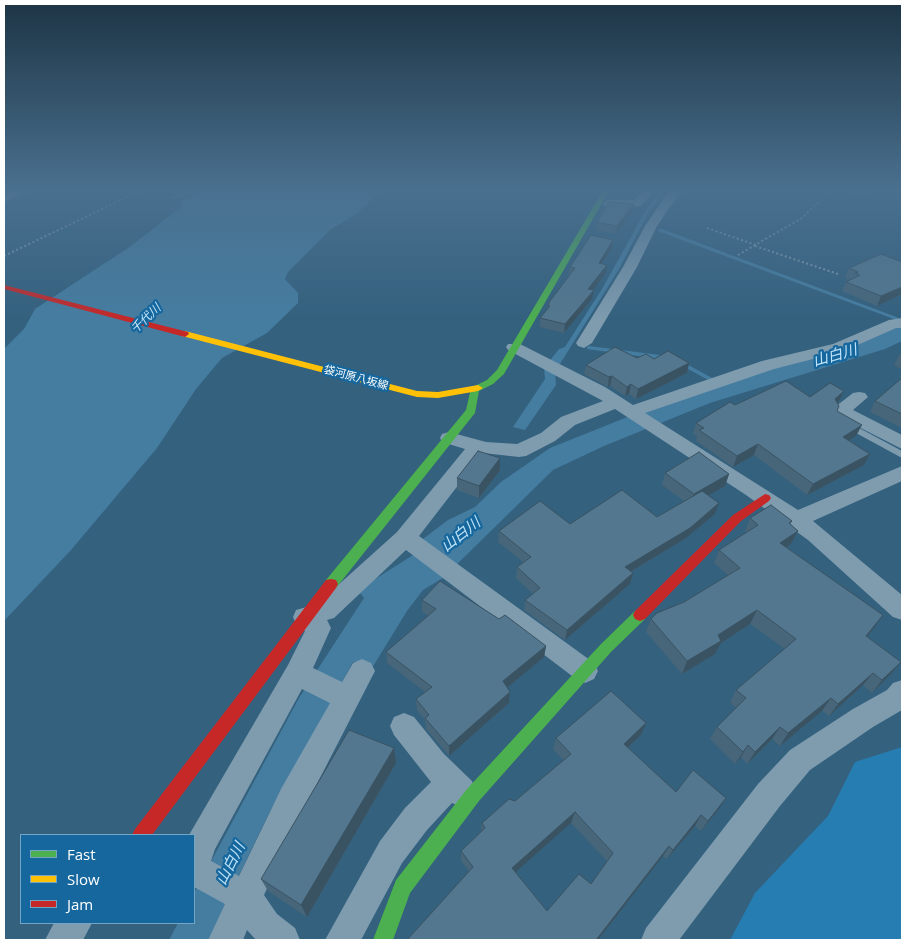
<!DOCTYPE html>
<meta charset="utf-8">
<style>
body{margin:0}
#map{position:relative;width:906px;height:944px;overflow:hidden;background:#34617e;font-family:"Open Sans",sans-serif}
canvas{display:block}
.frame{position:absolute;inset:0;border:5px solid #fff;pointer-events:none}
.legend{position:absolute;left:20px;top:834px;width:175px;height:90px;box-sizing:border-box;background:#15679d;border:1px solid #73a4c4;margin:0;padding:6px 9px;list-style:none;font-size:15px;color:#fff}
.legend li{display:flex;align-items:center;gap:10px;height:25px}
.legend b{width:25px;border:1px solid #73a4c4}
</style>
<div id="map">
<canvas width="906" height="944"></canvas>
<div class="frame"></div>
<ul class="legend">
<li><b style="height:6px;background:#4caf50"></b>Fast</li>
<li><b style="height:6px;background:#ffc107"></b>Slow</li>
<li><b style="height:6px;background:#c62828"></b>Jam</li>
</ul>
</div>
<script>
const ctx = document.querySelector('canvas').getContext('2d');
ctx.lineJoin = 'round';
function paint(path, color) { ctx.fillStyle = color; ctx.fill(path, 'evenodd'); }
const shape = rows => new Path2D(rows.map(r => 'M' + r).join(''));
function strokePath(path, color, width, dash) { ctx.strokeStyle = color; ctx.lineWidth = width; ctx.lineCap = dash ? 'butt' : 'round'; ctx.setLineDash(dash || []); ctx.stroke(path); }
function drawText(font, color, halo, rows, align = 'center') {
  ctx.font = font + ' "Open Sans","Noto Sans JP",sans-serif'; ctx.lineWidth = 4.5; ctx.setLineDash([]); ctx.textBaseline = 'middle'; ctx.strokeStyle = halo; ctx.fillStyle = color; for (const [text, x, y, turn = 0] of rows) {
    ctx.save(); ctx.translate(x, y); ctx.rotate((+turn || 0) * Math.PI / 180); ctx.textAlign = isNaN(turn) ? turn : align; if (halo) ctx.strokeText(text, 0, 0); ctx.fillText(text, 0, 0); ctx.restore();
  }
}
paint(shape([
 [902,747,902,940,730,940,755,893,828,816,855,762]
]), '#267db2');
paint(shape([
 [184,189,382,189,357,214,331,229,288,272,285,279,298,293,298,303,267,333,222,358,196,389,157,448,71,550,4,621,4,349,24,329,35,309,131,246,181,207,182,200,198,192,195,190,177,199,169,199],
 [661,189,666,189,646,217,619,269,555,372,556,385,525,430,513,427,545,379,544,368,559,349,565,347,602,289,646,210],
 [902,325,902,341,885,349,710,403,604,446,553,470,443,578,423,590,407,611,372,668,353,662,270,811,208,940,169,940,178,923,194,923,194,893,299,698,364,598,358,590,413,555,423,539,448,520,475,507,501,482,550,448,655,406]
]), '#457da1');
paint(shape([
 [681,189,685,189,672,206,668,206,668,204,681,189],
 [658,229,662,229,899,318,898,319,894,319,658,231,658,229],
 [589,346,668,356,671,358,668,360,587,349,587,347,589,346],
 [681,361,714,379,715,380,712,382,710,381,679,364,679,362,681,361]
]), '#457da1');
strokePath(shape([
 [707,228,756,245],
 [755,246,838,274],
 [738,255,802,218,832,189],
 [4,256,144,189]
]), '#7f9caf', 2, [2, 2.5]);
paint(shape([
 [848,422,902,451,902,458,845,427,843,425,848,422]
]), '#7f9caf');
paint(shape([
 [17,189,32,189,4,202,4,195,17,189],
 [644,189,656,189,641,206,608,208,602,204,608,200,634,200,644,189],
 [670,189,682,189,657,226,637,267,592,343,584,348,578,346,576,343,623,267,645,226,670,189],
 [902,318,902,328,896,328,844,351,774,369,645,413,798,510,902,466,902,481,813,521,902,595,902,620,893,617,808,540,746,495,615,409,575,425,555,441,526,456,519,457,483,453,419,536,594,663,598,671,594,679,585,683,576,679,406,550,334,618,327,620,331,628,313,668,342,682,353,663,362,659,371,663,375,671,303,811,264,895,277,914,295,928,300,940,256,940,247,930,243,940,208,940,225,904,194,887,194,835,189,835,288,665,305,631,296,624,293,617,296,610,317,604,397,532,465,449,442,442,440,438,442,434,449,432,486,442,517,444,541,433,561,417,603,401,508,350,506,347,508,344,520,344,605,387,633,405,762,361,833,344,889,320,902,318],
 [302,689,330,703,281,789,239,876,211,861,215,849,302,689],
 [859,392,865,393,868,397,853,410,902,435,902,449,835,415,832,411,835,407,853,393,859,392],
 [902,680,902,710,873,727,810,770,780,806,679,940,641,940,646,928,758,784,790,750,853,709,887,690,893,683,902,680],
 [404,713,414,717,444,754,472,781,476,792,472,803,461,807,452,803,427,830,402,863,361,940,325,940,380,841,405,808,431,782,394,735,390,726,394,717,404,713],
 [54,923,92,923,83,940,45,940,54,923]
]), '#7f9caf');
paint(shape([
 [604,189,610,189,504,374,493,384,479,391,475,413,336,588,331,589,326,588,324,584,326,580,466,410,471,388,487,380,497,370,604,189],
 [640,609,645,611,647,615,645,619,611,652,479,801,410,893,393,940,373,940,396,880,467,789,601,644,635,611,640,609]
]), '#4caf50');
paint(shape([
 [185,331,417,391,438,392,478,385,483,388,478,391,438,398,417,397,182,336,181,334,185,331]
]), '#ffc107');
paint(shape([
 [4,285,188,332,189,334,185,337,4,289,4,285],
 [765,494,769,495,771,498,769,501,741,521,645,619,640,621,635,619,633,615,635,611,733,515,765,494],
 [331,579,336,580,338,584,336,588,152,835,132,835,135,829,326,580,331,579]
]), '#c62828');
paint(shape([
 [842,189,902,189,902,194,890,190,872,199],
 [634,204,633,211,616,234,596,230,597,222],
 [613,240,612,248,602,264,606,273,593,290,592,299,564,333,540,327,540,318,547,309,548,305,570,276,568,275,570,267],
 [902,262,902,294,877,306,842,291,846,282,850,280,845,278,849,268],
 [902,352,902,370,894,365,900,354],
 [637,358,654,359,689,363,687,373,636,399,629,394,625,396,610,386,608,387,584,374,586,365],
 [902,378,902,428,870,412,875,401],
 [810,397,839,401,838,403,837,411,856,436,849,440,870,454,864,465,807,495,754,455,733,467,696,441,697,436,693,434,696,423,735,405],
 [500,470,479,498,457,490,457,478],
 [665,473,729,474,725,486,708,495,715,514,686,538,631,572,633,573,630,584,565,640,524,610,525,600,533,594,516,578,517,567,523,562,498,542,499,531,570,524,657,517,684,501,662,485],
 [750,518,792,521,790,525,798,531,791,544,787,548,874,628,867,637,901,662,891,674,872,693,863,685,829,716,822,711,780,746,772,739,747,764,741,757,735,764,710,739,717,727,736,708,730,702,736,690,785,649,750,624,721,643,715,654,682,674,646,632,651,619,684,602,728,575,714,563,719,550,746,532,745,531],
 [422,600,499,619,546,646,544,657,507,687,510,692,509,703,449,756,426,729,425,720,417,710,416,699,425,692,387,663,386,652,428,615,422,612],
 [641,735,628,748,676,792,719,809,701,831,695,826,667,859,663,856,598,940,407,940,469,871,461,861,461,851,481,831,482,823,515,801,563,760,553,749,556,738],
 [571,823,607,861,591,884,547,911,515,872],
 [394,748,396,763,307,917,268,891,261,879]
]), '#47667a');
paint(shape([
 [881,189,891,189,890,190,872,199,875,192],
 [634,204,633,211,616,234,617,226],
 [613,240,612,248,597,271,599,263],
 [607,265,606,273,587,298,588,289],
 [902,287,902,294,877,306,881,296],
 [594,290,592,299,564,333,565,324],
 [689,363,687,373,636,399,638,389],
 [612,376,610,386,608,387,609,377],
 [631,384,629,394,625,396,627,387],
 [844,391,839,401,830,410,835,399],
 [862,425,856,436,838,447,843,437],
 [758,444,754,455,733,467,737,456],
 [870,454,864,465,807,495,813,484],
 [500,458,500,470,479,498,479,486],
 [729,474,725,486,690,506,694,494],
 [719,503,715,514,686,538,622,577,625,567],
 [798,531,791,544,773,556,780,543],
 [633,573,630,584,565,640,567,630],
 [757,610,750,624,721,643,715,654,682,674,687,661,718,635],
 [883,615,874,628,857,649,866,636],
 [546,646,544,657,502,692,503,681],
 [901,662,891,674,872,693,882,680],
 [873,673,863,685,829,716,838,704],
 [510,692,509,703,449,756,449,746],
 [831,698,822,711,780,746,788,733],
 [646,723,641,735,620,755,624,744],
 [780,727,772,739,747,764,755,752],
 [748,745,741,757,735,764,743,752],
 [394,748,396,763,307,917,301,905],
 [726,798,719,809,701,831,708,821],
 [575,812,571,823,510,877,512,868],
 [701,815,695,826,667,859,673,850],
 [669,846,663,856,598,940,596,940]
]), '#3a5363');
const building = shape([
 [865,189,881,189,875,192,865,189],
 [609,202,634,204,617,226,597,222,609,202],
 [591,235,613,240,599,263,607,265,588,289,594,290,565,324,540,318,550,306,548,305,550,301,575,268,570,267,591,235],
 [881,254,902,262,902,287,881,296,846,282,860,275,855,273,858,272,849,268,881,254],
 [615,347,637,358,646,354,654,359,668,351,689,363,638,389,631,384,627,387,612,376,609,377,586,365,615,347],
 [902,378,902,414,875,401,902,378],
 [786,381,810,397,830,383,844,391,835,399,839,406,837,411,862,425,843,437,870,454,813,484,758,444,737,456,699,430,704,428,696,423,730,402,735,405,786,381],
 [478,451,500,458,479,486,457,478,478,451],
 [699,452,729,474,694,494,665,473,699,452],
 [622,490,657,517,702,491,719,503,690,528,625,567,633,573,567,630,525,600,540,588,517,567,531,557,499,531,540,501,570,524,622,490],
 [771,505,792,521,789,523,798,531,780,543,883,615,866,636,901,662,882,680,873,673,838,704,831,698,788,733,780,727,755,752,748,745,743,752,717,727,746,698,736,690,796,639,757,610,718,635,721,641,687,661,651,619,657,613,684,602,740,568,719,550,758,525,750,518,771,505],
 [440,581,499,619,505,615,546,646,503,681,510,692,449,746,425,718,429,715,416,699,432,687,386,652,436,609,422,600,440,581],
 [611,691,646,723,624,744,676,792,693,770,726,798,708,821,701,815,673,850,669,846,596,940,407,940,473,867,461,851,485,828,482,823,509,799,515,801,571,754,556,738,611,691],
 [575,812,613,853,591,884,579,874,547,911,512,868,575,812],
 [349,730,394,748,301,905,261,879,349,730]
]);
paint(building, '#53778e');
strokePath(building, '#3a5363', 1);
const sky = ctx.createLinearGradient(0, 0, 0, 321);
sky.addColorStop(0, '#1d3545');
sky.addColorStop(0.59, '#4a708f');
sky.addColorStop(1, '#4a708f00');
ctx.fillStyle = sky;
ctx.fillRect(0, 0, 906, 321);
drawText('11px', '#fff', '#15679d', [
 ["袋河原八坂線",356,378,15]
]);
drawText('italic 12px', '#c0e4fa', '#15679d', [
 ["千代川",146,319,-44]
]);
drawText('italic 15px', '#c0e4fa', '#15679d', [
 ["山白川",835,356,-16],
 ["山白川",461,535,-38],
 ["山白川",231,864,-63]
]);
</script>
